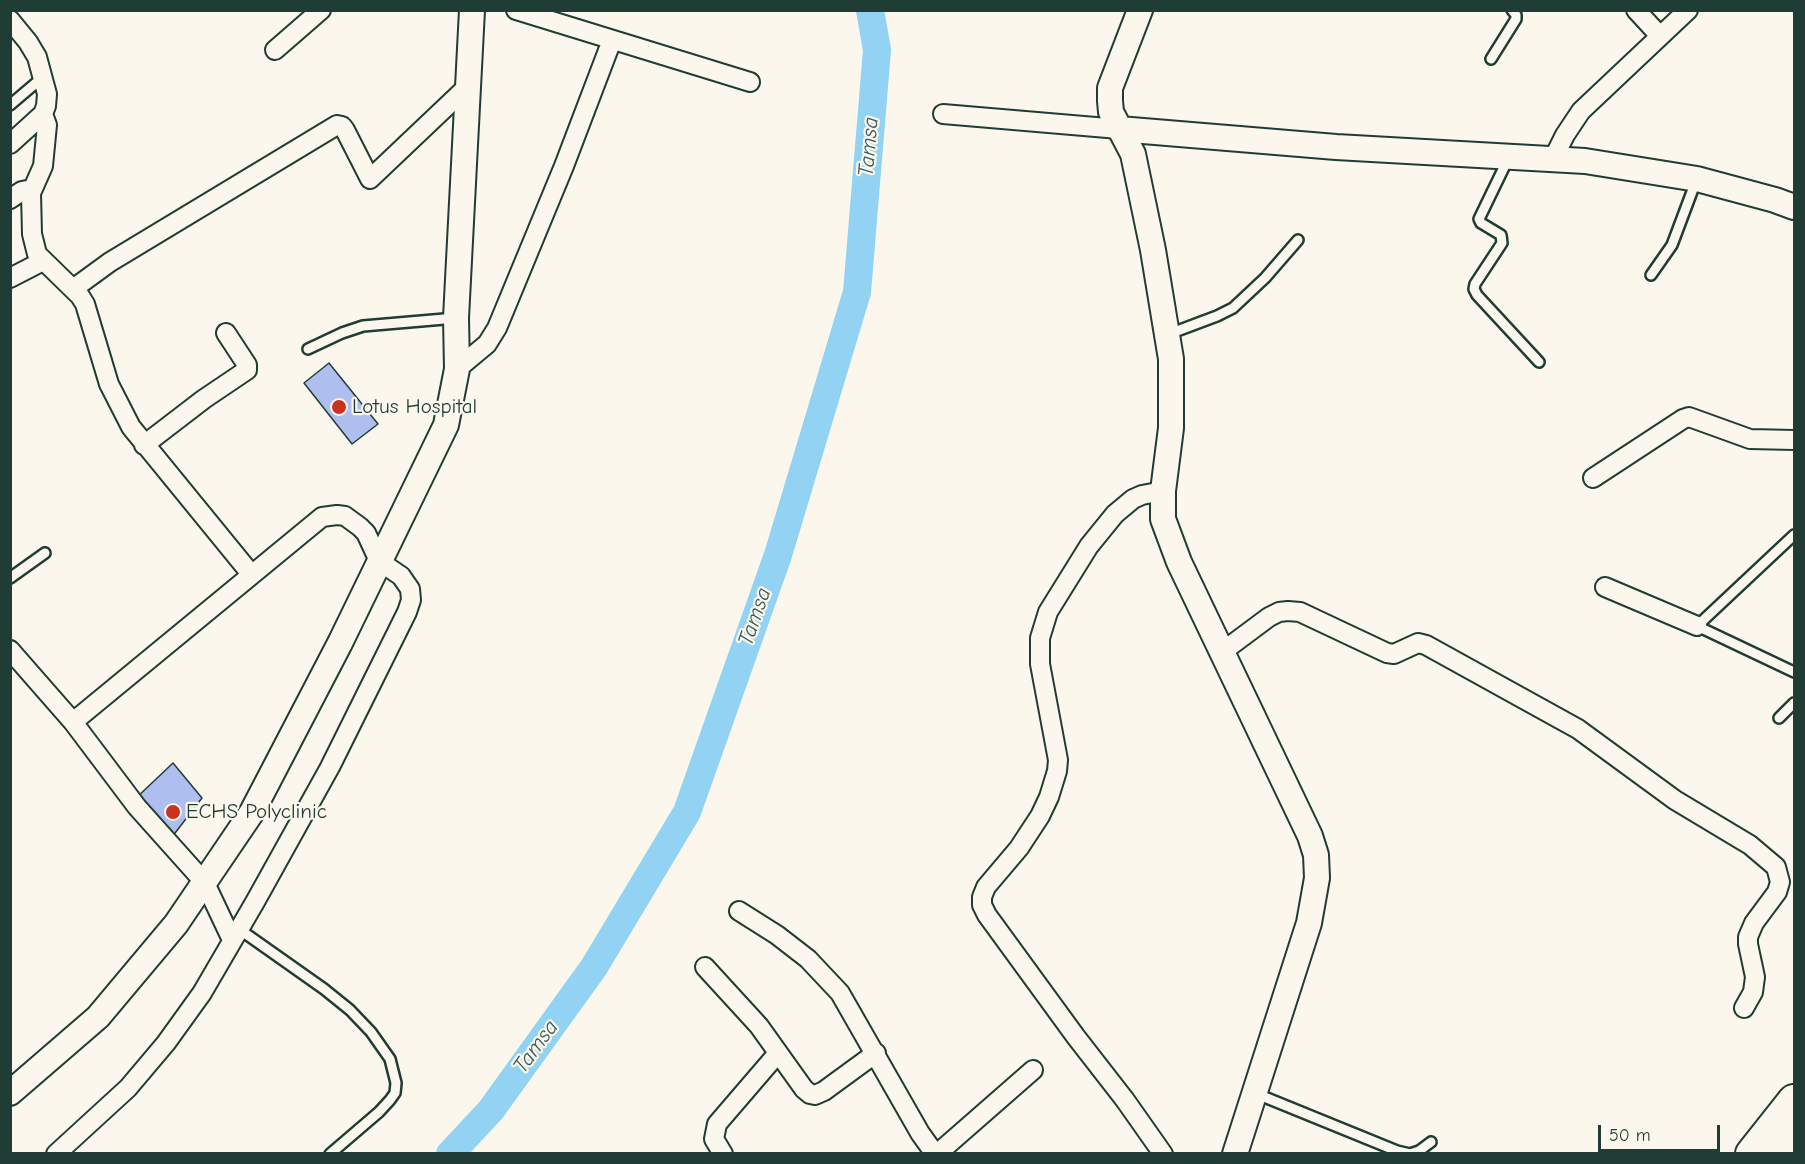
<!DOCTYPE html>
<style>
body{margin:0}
#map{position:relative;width:1805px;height:1164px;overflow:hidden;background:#fbf7ec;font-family:"Comic Neue",sans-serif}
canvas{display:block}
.frame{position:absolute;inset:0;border:12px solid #1f3d34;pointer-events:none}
.scale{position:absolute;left:1598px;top:1125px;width:122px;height:27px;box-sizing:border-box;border:3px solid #1f3d34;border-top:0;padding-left:8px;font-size:18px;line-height:21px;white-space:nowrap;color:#1f3d34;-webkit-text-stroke:4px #fbf7ec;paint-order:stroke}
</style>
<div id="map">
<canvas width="1805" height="1164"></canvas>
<div class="frame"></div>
<div class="scale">50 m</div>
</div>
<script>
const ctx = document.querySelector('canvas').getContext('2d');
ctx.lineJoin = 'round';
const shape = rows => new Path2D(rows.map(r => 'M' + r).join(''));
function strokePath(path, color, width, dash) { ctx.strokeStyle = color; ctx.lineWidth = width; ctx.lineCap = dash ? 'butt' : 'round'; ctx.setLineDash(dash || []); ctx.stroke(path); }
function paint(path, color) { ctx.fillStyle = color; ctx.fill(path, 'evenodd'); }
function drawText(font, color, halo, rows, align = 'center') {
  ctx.font = font + ' "Comic Neue",sans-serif'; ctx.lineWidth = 4.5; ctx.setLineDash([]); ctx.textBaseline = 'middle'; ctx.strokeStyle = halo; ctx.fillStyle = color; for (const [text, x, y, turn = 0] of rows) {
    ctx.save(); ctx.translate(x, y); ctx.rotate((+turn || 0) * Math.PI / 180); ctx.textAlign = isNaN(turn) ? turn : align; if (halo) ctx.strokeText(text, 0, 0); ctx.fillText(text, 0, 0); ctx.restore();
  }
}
strokePath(shape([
 [450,1154,491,1110,594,967,687,812,778,555,857,292,877,50,870,10]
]), '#92d3f4', 28);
const building = shape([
 [329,363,378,424,352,444,304,383,329,363],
 [173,763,202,798,172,837,135,799,173,763]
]);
paint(building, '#aebeee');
strokePath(building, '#1f3d34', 1.5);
const service = shape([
 [1491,59,1516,19,1516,15,1512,10],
 [10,105,43,77],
 [1508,159,1479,219,1481,223,1501,235,1502,243,1475,284,1474,289,1477,295,1539,362],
 [1651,275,1672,245,1696,181],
 [1169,334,1217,316,1233,308,1265,278,1298,240],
 [308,349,342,333,363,326,456,318],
 [1794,535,1697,626,1794,672],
 [10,578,45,553],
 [1779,718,1794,703],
 [239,929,324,989,350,1010,371,1032,390,1059,396,1083,395,1093,390,1100,379,1112,330,1154],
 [1257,1094,1397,1151,1410,1154],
 [1410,1154,1419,1151,1431,1142]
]);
const minor = shape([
 [516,10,750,82],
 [1636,10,1660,36],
 [10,20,28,42,37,57,47,94,46,106,43,114,10,144],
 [275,50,321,10],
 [943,114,1119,129],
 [1553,159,1565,135,1581,111,1688,10],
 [31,193,43,166,47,125,43,114],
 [10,199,22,191,27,190,31,193,32,234,37,254,80,296,85,304,109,384,131,427,251,574],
 [10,278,43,261],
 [73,289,110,262,337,125,342,126,345,130,370,179,468,86],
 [457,369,487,344,497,328,564,166,612,40],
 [144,445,204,399,247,370,247,365,226,333],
 [1593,478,1683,419,1689,417,1750,439,1794,440],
 [1605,587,1697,626],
 [10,650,73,722,137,807,205,883,232,940],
 [1222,652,1269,617,1279,612,1288,611,1300,612,1387,653,1394,654,1418,643,1426,645,1578,729,1675,800,1750,845,1776,867,1780,882,1777,892,1754,923,1748,937,1748,944,1755,977,1753,992,1744,1008],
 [739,911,777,935,808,959,840,993,920,1133,935,1154],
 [705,967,759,1026,804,1089,810,1094,815,1095,824,1091,876,1053],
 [56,1154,128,1088,166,1043,202,993,255,902,330,767,407,612,411,600,410,589,401,576,379,561,366,533,360,527,345,516,337,515,322,517,73,722],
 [723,1154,714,1139,717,1124,778,1053],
 [937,1154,1033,1070],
 [1163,1154,1125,1100,1076,1037,987,915,982,905,982,897,986,887,1019,848,1040,816,1049,797,1057,771,1058,760,1040,664,1040,638,1048,612,1089,546,1115,514,1133,499,1142,495,1163,491]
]);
const tertiary = shape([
 [1140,10,1110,88,1110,101,1111,112,1133,154,1153,250,1171,359,1171,428,1163,491,1163,519,1179,562,1310,836,1316,855,1317,878,1309,923,1235,1154],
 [1119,129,1336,147,1585,161,1697,179,1775,200,1794,207],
 [10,1093,98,1017,176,924,252,812,340,643,446,425,457,369,456,318,472,10]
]);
const trunk = shape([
 [1752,1154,1794,1101],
 [1782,1154,1794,1138]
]);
strokePath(service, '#1f3d34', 14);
strokePath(minor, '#1f3d34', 22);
strokePath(tertiary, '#1f3d34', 28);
strokePath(trunk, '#1f3d34', 36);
strokePath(service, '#fbf7ec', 9);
strokePath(minor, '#fbf7ec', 18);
strokePath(tertiary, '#fbf7ec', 24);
strokePath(trunk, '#fbf7ec', 32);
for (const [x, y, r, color] of [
 [339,407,8,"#c8321e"],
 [173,812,8,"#c8321e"]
]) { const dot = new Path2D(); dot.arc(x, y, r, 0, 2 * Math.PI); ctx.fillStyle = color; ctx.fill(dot); strokePath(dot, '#fbf7ec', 2); }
drawText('21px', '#1f3d34', '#fbf7ec', [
 ["Lotus Hospital",352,407],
 ["ECHS Polyclinic",186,812]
], 'left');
drawText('italic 22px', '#365b5a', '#fbf7ec', [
 ["Tamsa",869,147,-85],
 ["Tamsa",755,617,-71],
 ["Tamsa",536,1047,-54]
]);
</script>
